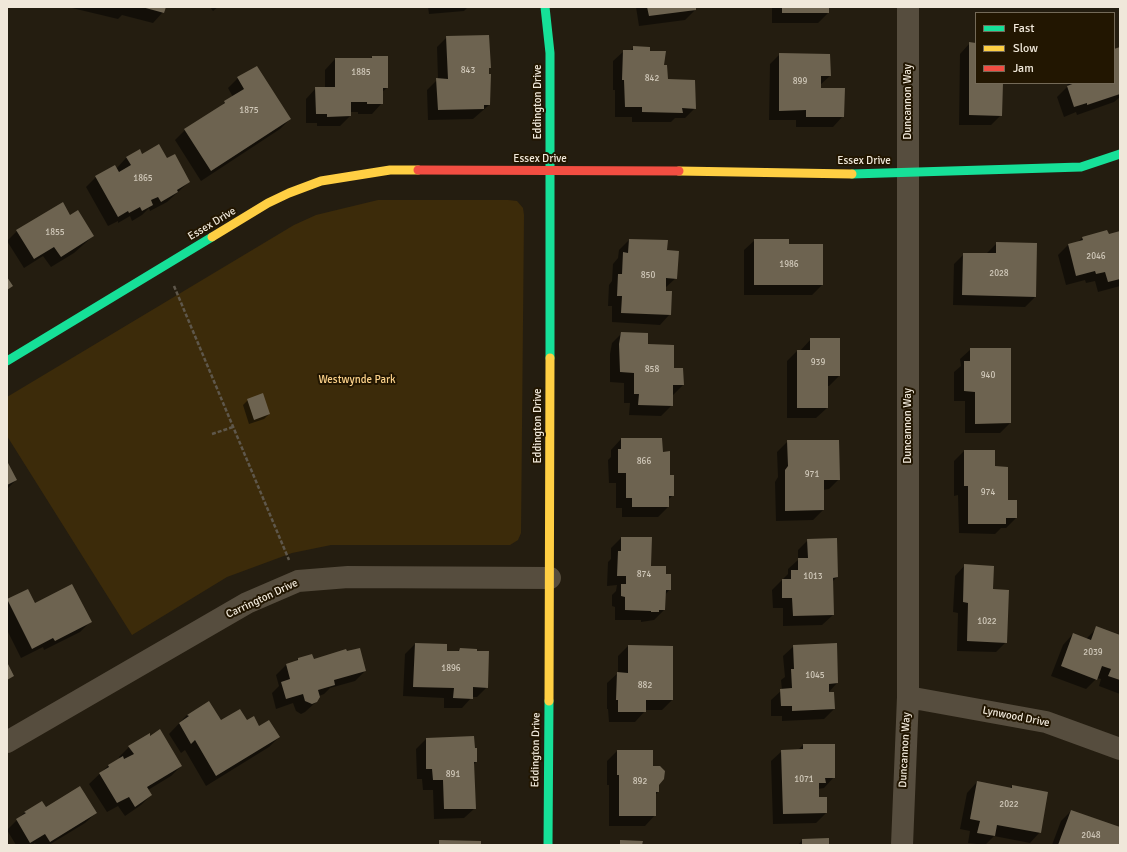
<!DOCTYPE html>
<style>
body{margin:0}
#map{position:relative;width:1127px;height:852px;overflow:hidden;background:#241d10;font-family:Signika,sans-serif}
canvas{display:block}
.frame{position:absolute;inset:0;border:8px solid #f0e8da;pointer-events:none}
.legend{position:absolute;left:975px;top:12px;width:140px;height:72px;box-sizing:border-box;background:#221601;border:1px solid #746a58;margin:0;padding:5px 7px;list-style:none;font-size:12px;color:#f0e8da}
.legend li{display:flex;align-items:center;gap:8px;height:20px}
.legend b{width:20px;border:1px solid #746a58}
</style>
<div id="map">
<canvas width="1127" height="852"></canvas>
<div class="frame"></div>
<ul class="legend">
<li><b style="height:5px;background:#16e098"></b>Fast</li>
<li><b style="height:5px;background:#ffcf43"></b>Slow</li>
<li><b style="height:5px;background:#f24e42"></b>Jam</li>
</ul>
</div>
<script>
const ctx = document.querySelector('canvas').getContext('2d');
ctx.lineJoin = 'round';
function paint(path, color) { ctx.fillStyle = color; ctx.fill(path, 'evenodd'); }
const shape = rows => new Path2D(rows.map(r => 'M' + r).join(''));
function strokePath(path, color, width, dash) { ctx.strokeStyle = color; ctx.lineWidth = width; ctx.lineCap = dash ? 'butt' : 'round'; ctx.setLineDash(dash || []); ctx.stroke(path); }
function drawText(font, color, halo, rows, align = 'center') {
  ctx.font = font + ' Signika,sans-serif'; ctx.lineWidth = 4; ctx.setLineDash([]); ctx.textBaseline = 'middle'; ctx.strokeStyle = halo; ctx.fillStyle = color; for (const [text, x, y, turn = 0] of rows) {
    ctx.save(); ctx.translate(x, y); ctx.rotate((+turn || 0) * Math.PI / 180); ctx.textAlign = isNaN(turn) ? turn : align; if (halo) ctx.strokeText(text, 0, 0); ctx.fillText(text, 0, 0); ctx.restore();
  }
}
paint(shape([
 [378,200,508,200,517,201,523,208,524,215,521,533,518,540,510,545,331,545,292,553,227,577,132,635,7,436,7,397,294,225,316,215]
]), '#3c2b0a');
paint(shape([
 [73,7,165,7,163,12,153,23,122,15,118,19,72,8],
 [210,7,218,7,213,11],
 [428,7,468,7,464,11,429,14],
 [636,7,694,7,695,10,685,20,639,26],
 [772,7,828,7,828,13,818,23,772,23],
 [447,37,490,67,488,69,489,105,473,119,428,120,427,90,438,79,437,47],
 [970,43,976,44,976,83,1002,83,1001,115,991,125,959,125,960,54],
 [634,47,649,52,663,66,667,80,695,108,685,118,675,118,671,122,632,122,632,117,615,117,615,90,613,90,613,61,624,51,630,51],
 [1120,48,1120,97,1114,102,1077,115,1076,112,1064,117,1057,97,1068,86,1067,83,1114,83,1114,50],
 [780,54,830,76,820,85,820,89,843,116,833,127,796,127,796,120,769,120,770,64],
 [372,57,387,57,387,88,382,92,382,103,372,114,358,114,358,112,350,112,350,116,340,126,317,126,317,123,306,123,306,99,316,88,325,88,325,70,335,59,370,59],
 [238,78,290,119,280,129,201,181,175,140,185,130,217,110,225,102,233,97,228,88],
 [139,150,142,155,167,159,189,182,167,202,150,211,149,208,142,215,132,221,130,216,118,223,118,221,108,226,86,187,96,177,116,169,126,158],
 [70,216,93,236,74,253,51,267,43,256,24,268,7,241,17,231],
 [1107,231,1108,235,1120,232,1120,286,1098,292,1095,281,1086,283,1085,280,1066,285,1058,255,1068,245,1078,242,1082,238],
 [629,240,666,251,676,278,665,288,670,314,660,325,612,322,612,306,608,306,609,285,612,281,613,264,618,258,619,250],
 [755,240,788,245,822,285,812,295,744,295,744,250],
 [997,243,1035,297,1025,307,953,305,954,264,964,254,986,254],
 [622,333,647,345,673,369,683,385,673,395,672,405,661,416,629,415,630,403,624,403,624,383,610,382,610,354,612,343],
 [811,339,839,376,829,386,827,386,827,408,816,418,787,418,787,361,797,351,800,351],
 [971,349,1010,423,1000,433,965,433,965,401,954,401,954,372,961,366,960,359],
 [248,400,269,414,264,419,249,424,243,405],
 [621,439,662,453,673,495,668,500,668,507,658,517,622,517,622,508,616,508,616,483,609,483,608,460,611,457,611,450],
 [788,441,839,479,829,489,823,490,823,510,813,520,776,521,775,482,778,477,777,452],
 [964,451,994,467,1007,502,1016,518,1006,528,1001,528,995,534,959,533,958,495,954,496,954,461],
 [7,463,16,480,7,489],
 [621,538,650,567,665,575,670,589,665,595,664,610,654,620,641,622,641,620,615,620,615,607,612,606,612,595,616,591,617,585,607,586,608,562,611,559,611,548],
 [808,540,837,577,832,582,833,615,822,625,783,626,783,608,773,608,772,590,788,574,788,569,798,560,798,550],
 [965,565,1006,642,996,652,957,651,958,613,953,612,955,576],
 [27,590,34,604,90,622,80,632,44,650,43,647,21,658,7,630,7,600],
 [1097,628,1120,636,1120,694,1099,686,1101,679,1097,678,1086,689,1051,676,1063,645,1073,634,1086,639],
 [415,644,446,645,446,652,457,652,460,649,487,687,477,697,472,697,462,708,444,708,444,698,403,696,405,654],
 [628,646,672,700,662,710,645,710,645,711,635,722,609,722,608,709,607,709,607,683,618,673,618,656],
 [794,646,837,683,828,693,834,709,824,719,782,721,782,716,771,716,771,700,782,690,781,680,785,677,783,656],
 [298,659,314,660,365,671,355,681,330,688,324,694,319,696,316,702,305,712,301,714,296,711,293,703,276,709,272,693,279,686,276,675,286,665,295,662],
 [209,702,221,722,246,722,279,737,269,747,206,786,185,750,181,753,169,734,187,715],
 [426,739,476,762,473,765,475,808,464,818,434,819,433,790,423,790,422,779,417,779,416,749],
 [803,745,834,777,824,788,818,789,819,798,826,813,816,823,773,824,771,761,782,751,798,750],
 [129,747,181,766,171,776,148,790,151,795,141,805,125,816,118,806,107,812,89,784,108,766,120,759,119,757],
 [617,751,658,785,658,792,655,795,655,815,645,826,609,826,609,785,607,785,607,761],
 [977,782,1010,788,1012,786,1040,832,1030,843,994,836,985,845,968,843,970,831,960,829,967,793],
 [45,808,96,813,85,823,49,845,36,845,35,843,32,845,16,845,7,830,25,812],
 [1071,811,1120,828,1120,845,1052,845,1061,821],
 [802,840,828,845,798,845]
]), '#0007');
paint(shape([
 [142,7,166,7,164,13],
 [647,7,696,7,696,10,649,16],
 [782,7,829,7,829,13,782,13],
 [489,35,491,68,489,68,489,74,491,74,490,105,484,105,484,109,438,110,436,78,448,79,446,36],
 [969,42,976,43,976,83,1003,83,1002,116,969,115],
 [633,46,650,47,650,51,666,51,664,65,667,65,668,79,695,80,696,109,682,108,683,113,642,112,642,107,625,107,624,80,622,80,623,50,633,50],
 [1120,47,1120,94,1087,105,1087,103,1074,107,1067,86,1075,83,1114,83,1114,49],
 [779,53,830,54,831,76,821,76,821,88,845,88,844,117,806,117,806,110,779,111],
 [372,56,388,56,388,88,383,88,383,104,367,104,367,102,351,102,351,116,327,117,327,114,316,114,315,87,335,87,335,58,372,58],
 [257,66,291,119,211,171,184,129,225,103,224,101,244,89,237,77],
 [159,144,167,158,175,154,190,182,177,190,178,192,161,202,158,197,151,200,153,205,142,211,140,207,129,213,128,211,118,217,95,176,115,165,119,172,131,165,126,157,140,149,142,154],
 [63,202,70,215,78,210,94,236,61,257,54,247,34,259,16,230],
 [1107,230,1109,234,1120,231,1120,279,1108,282,1105,272,1096,274,1095,271,1076,276,1068,244,1083,240,1082,237],
 [629,239,668,240,667,250,679,251,677,279,666,278,666,291,672,291,671,315,621,313,622,296,617,296,618,274,622,274,623,252,628,253],
 [754,239,789,239,789,244,823,244,823,285,754,285],
 [996,242,1037,243,1036,297,962,295,963,253,996,253],
 [7,277,13,286,7,290],
 [621,332,648,333,648,344,674,345,674,368,683,368,684,385,673,385,673,406,638,405,639,394,634,394,634,373,620,372,619,344],
 [810,338,840,338,840,376,828,376,828,408,797,408,797,350,810,350],
 [970,348,1011,348,1011,423,975,424,975,392,964,391,964,361,970,361],
 [263,393,270,414,254,420,247,399],
 [621,438,662,438,663,452,670,451,670,475,674,475,674,496,669,496,669,507,632,507,632,498,626,498,626,473,618,473,618,449,621,449],
 [787,440,839,440,840,480,824,480,824,510,785,511,785,470,788,466],
 [964,450,995,450,995,466,1008,467,1008,500,1017,500,1017,518,1006,518,1006,524,968,524,968,486,964,486],
 [7,461,17,480,7,485],
 [621,537,652,537,651,566,666,566,666,574,671,574,671,590,666,590,665,610,659,610,659,612,651,612,651,611,625,610,625,597,621,596,621,584,626,584,626,576,617,576,618,551,621,551],
 [837,538,838,577,833,578,834,615,793,616,792,598,782,598,782,579,791,579,791,570,798,570,798,558,808,558,807,539],
 [964,564,994,566,993,589,1009,590,1007,643,967,641,968,603,963,602],
 [72,584,92,622,55,641,53,638,32,649,7,599,28,589,35,603],
 [1096,626,1120,635,1120,680,1108,676,1111,669,1102,666,1097,680,1061,666,1073,633,1091,640],
 [415,643,447,644,447,651,459,651,460,648,477,649,477,651,489,651,488,688,473,687,473,699,453,698,454,688,413,687],
 [837,643,838,683,829,684,829,692,834,692,835,709,792,711,792,706,781,706,780,689,792,688,791,669,794,669,793,645],
 [628,645,673,646,673,700,646,700,646,712,618,712,618,700,616,700,617,672,628,673],
 [360,648,366,671,334,680,335,685,318,690,320,697,317,702,312,704,305,701,303,694,286,699,281,682,290,679,286,664,298,660,298,658,312,654,314,659,346,649,347,651],
 [7,662,14,676,7,680],
 [209,701,221,720,240,709,247,720,254,716,259,726,269,720,280,737,216,776,195,740,191,744,179,723,189,716,187,715],
 [160,729,182,766,147,787,152,795,135,807,129,797,117,803,99,773,109,767,108,765,123,756,124,759,134,754,128,746,150,733,150,736],
 [474,736,475,748,477,748,477,762,474,762,476,809,444,809,443,780,433,780,432,769,426,769,426,738],
 [803,744,835,744,835,778,825,778,826,783,819,783,819,797,827,797,827,813,783,814,781,750,803,749],
 [617,750,653,750,653,766,660,766,665,771,664,779,659,785,659,792,656,792,656,816,619,816,619,775,617,775],
 [977,781,1012,788,1012,785,1048,792,1041,833,997,825,995,836,977,833,980,821,970,819],
 [80,786,97,813,50,842,45,834,30,843,16,819,26,813,24,812,42,801,46,807],
 [1071,810,1120,827,1120,845,1058,845],
 [829,838,829,845,802,845,802,839],
 [439,840,481,841,481,845,439,845],
 [620,840,643,841,642,845,620,845]
]), '#6d6350');
strokePath(shape([
 [174,286,289,560],
 [212,434,233,427]
]), '#5e574b', 2.5, [4, 2]);
strokePath(shape([
 [908,697,1046,722,1120,749],
 [7,742,247,603,298,581,348,577,550,578],
 [902,845,908,697,908,7]
]), '#564d3e', 22);
strokePath(shape([
 [545,7,550,53,550,358],
 [852,174,1081,167,1120,154],
 [7,361,212,237],
 [548,845,549,701]
]), '#16e098', 9);
strokePath(shape([
 [679,171,852,174],
 [212,237,268,203,289,193,321,181,390,170,418,170],
 [549,701,550,358]
]), '#ffcf43', 9);
strokePath(shape([
 [418,170,679,171]
]), '#f24e42', 9);
drawText('9px', '#cfc7b8', null, [
 ["843",468,71],
 ["1885",361,73],
 ["842",652,79],
 ["899",800,82],
 ["1875",249,111],
 ["1865",143,179],
 ["1855",55,233],
 ["2046",1096,257],
 ["1986",789,265],
 ["2028",999,274],
 ["850",648,276],
 ["939",818,363],
 ["858",652,370],
 ["940",988,376],
 ["866",644,462],
 ["971",812,475],
 ["974",988,493],
 ["874",644,575],
 ["1013",813,577],
 ["1022",987,622],
 ["2039",1093,653],
 ["1896",451,669],
 ["1045",815,676],
 ["882",645,686],
 ["891",453,775],
 ["1071",804,780],
 ["892",640,782],
 ["2022",1009,805],
 ["2048",1091,836]
]);
drawText('11px', '#f0e8da', '#221601', [
 ["Eddington Drive",538,102,-90],
 ["Duncannon Way",908,102,-90],
 ["Essex Drive",540,159],
 ["Essex Drive",864,161],
 ["Essex Drive",212,224,-31],
 ["Eddington Drive",538,426,-90],
 ["Duncannon Way",908,426,-90],
 ["Carrington Drive",262,599,-25],
 ["Lynwood Drive",1016,717,11],
 ["Eddington Drive",536,750,-89],
 ["Duncannon Way",905,750,-87]
]);
drawText('11px', '#fbd189', '#221601', [
 ["Westwynde Park",357,380]
]);
</script>
